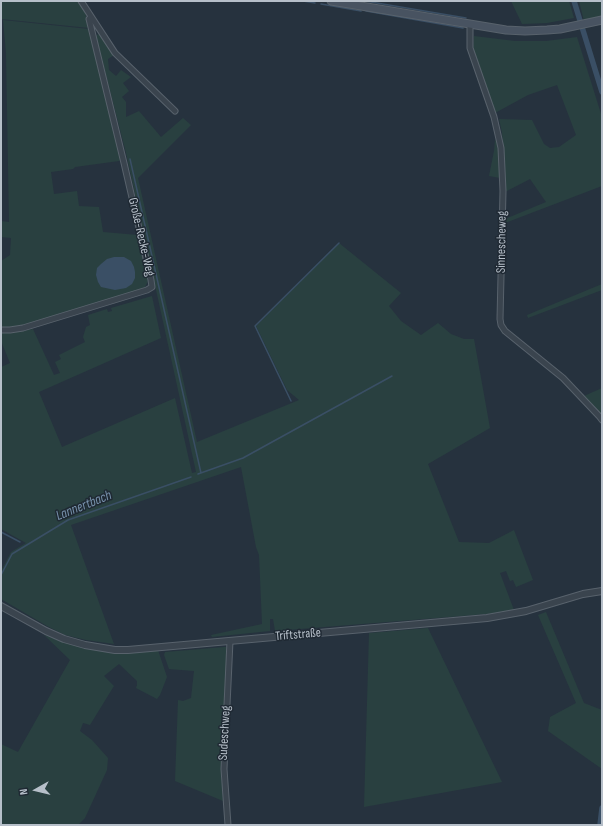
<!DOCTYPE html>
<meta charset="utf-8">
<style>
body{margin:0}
#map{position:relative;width:603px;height:826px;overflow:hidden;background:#26323e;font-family:"Sofia Sans Condensed",sans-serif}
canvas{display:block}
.frame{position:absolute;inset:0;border:2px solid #b6bfc9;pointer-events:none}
.north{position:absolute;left:16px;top:770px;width:40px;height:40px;-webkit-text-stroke:3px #1f2933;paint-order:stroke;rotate:262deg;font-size:11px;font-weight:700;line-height:16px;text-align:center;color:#b6bfc9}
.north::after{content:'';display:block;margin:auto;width:14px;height:18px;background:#b6bfc9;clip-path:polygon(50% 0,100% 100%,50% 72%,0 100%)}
</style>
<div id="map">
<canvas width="603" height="826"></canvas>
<div class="frame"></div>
<div class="north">N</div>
</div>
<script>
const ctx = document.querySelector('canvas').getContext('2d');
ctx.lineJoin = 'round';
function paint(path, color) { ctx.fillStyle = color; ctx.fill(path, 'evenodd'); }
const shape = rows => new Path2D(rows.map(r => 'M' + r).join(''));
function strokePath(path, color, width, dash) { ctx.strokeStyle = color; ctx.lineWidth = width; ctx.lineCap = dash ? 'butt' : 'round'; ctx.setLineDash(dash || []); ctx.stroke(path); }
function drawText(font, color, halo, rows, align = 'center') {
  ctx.font = font + ' "Sofia Sans Condensed",sans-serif'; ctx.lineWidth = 3; ctx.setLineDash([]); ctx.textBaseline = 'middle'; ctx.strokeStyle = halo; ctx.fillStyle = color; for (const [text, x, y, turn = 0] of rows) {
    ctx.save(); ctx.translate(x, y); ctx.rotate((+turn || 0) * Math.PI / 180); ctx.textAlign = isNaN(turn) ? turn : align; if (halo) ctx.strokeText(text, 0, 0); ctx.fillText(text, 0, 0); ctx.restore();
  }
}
paint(shape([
 [1,1,79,1,85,12,89,28,1,19],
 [511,1,569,1,574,18,547,23,522,24],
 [579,1,602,1,602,17,584,21],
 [3,20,89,29,121,159,119,161,75,167,73,169,51,172,54,194,77,191,79,206,99,207,103,232,138,235,148,281,144,289,24,326,10,328,1,328,1,261,10,255,11,238,1,237,1,221,9,222,6,53],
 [99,34,100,34,114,55,108,59,109,70,116,76,121,70,131,77,123,83,129,91,122,97,126,102,126,117,139,111,161,137,183,118,191,125,138,178,197,442,299,400,287,390,256,326,339,243,401,293,389,306,401,321,421,335,438,323,451,334,464,339,474,339,490,428,428,464,459,542,489,543,514,530,533,580,516,587,513,580,510,581,506,571,500,573,514,610,487,614,275,631,273,619,270,619,270,631,212,637,211,635,262,624,259,555,256,547,241,467,71,525,114,644,86,640,65,635,47,626,1,599,1,571,11,552,26,543,1,529,1,367,10,363,1,341,1,333,10,333,33,329,54,375,60,373,55,362,61,359,59,355,85,342,83,337,86,327,90,325,88,315,107,309,108,312,112,311,111,308,152,296,161,338,39,392,62,447,175,398,192,473,196,472,126,153,96,36,97,35],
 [474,36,515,41,546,41,577,37,602,117,602,186,505,223,505,219,546,202,530,179,505,192,504,165,502,133,499,119,532,120,544,144,550,148,559,147,576,135,557,85,528,95,495,113,473,48],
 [495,139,499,148,500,178,489,176,494,151],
 [602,284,602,290,528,318,527,315],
 [602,388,602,417,584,396],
 [546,612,584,703,602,710,602,769,548,731,550,717,576,703,538,615],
 [428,628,502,782,364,807,369,633],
 [44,635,64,642,84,648,114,653,128,653,158,650,167,677,160,695,157,699,136,688,137,685,137,681,119,664,104,676,114,686,90,725,83,723,80,731,92,740,108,758,107,770,85,818,78,825,1,825,1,744,18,752,70,660],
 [224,647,226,647,227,650,221,768,223,801,175,781,178,700,183,701,191,698,194,671,169,669,164,655,165,652]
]), '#294040');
paint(shape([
 [114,257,124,257,131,261,134,267,135,272,135,278,132,284,126,288,115,290,101,287,98,282,96,275,97,268,101,264,107,259]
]), '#3a4f65');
strokePath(shape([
 [303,1,315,3],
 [365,1,466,18],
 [321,4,361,11],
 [366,11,463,28],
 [130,159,201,473],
 [291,401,255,326,339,243],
 [198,474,243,458,392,376],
 [1,532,20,542],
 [1,575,12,554,68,520,191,477]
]), '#3a4f65', 1.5);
strokePath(shape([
 [574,1,602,92],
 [600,825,602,808]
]), '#3a4f65', 5.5);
const minor = shape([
 [81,1,115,53,175,111],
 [470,24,470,48,494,117,501,148,503,191,500,319,501,325,505,331,563,378,599,416,602,420],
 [1,330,10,330,23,328,147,290,152,287,151,280,124,163,89,19,91,17],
 [228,825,224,769,230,641]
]);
const tertiary = shape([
 [1,606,46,631,64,639,85,645,115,650,128,650,487,618,526,611,583,594,602,591]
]);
const secondary = shape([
 [331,1,506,30,525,31,547,30,560,29,602,20]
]);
strokePath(minor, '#58626c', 7);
strokePath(tertiary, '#58626c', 8);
strokePath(secondary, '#58626c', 9);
strokePath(minor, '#3a444e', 5);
strokePath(tertiary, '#3a444e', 6);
strokePath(secondary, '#485361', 7);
drawText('13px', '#b6bfc9', '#1f2933', [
 ["Große-Recke-Weg",141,237,77],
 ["Sinnescheweg",502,242,-89],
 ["Triftstraße",298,635,-5],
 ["Sudeschweg",225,733,-87]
]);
drawText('italic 14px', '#7791ab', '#1f2933', [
 ["Lannertbach",84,506,-22]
]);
</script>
